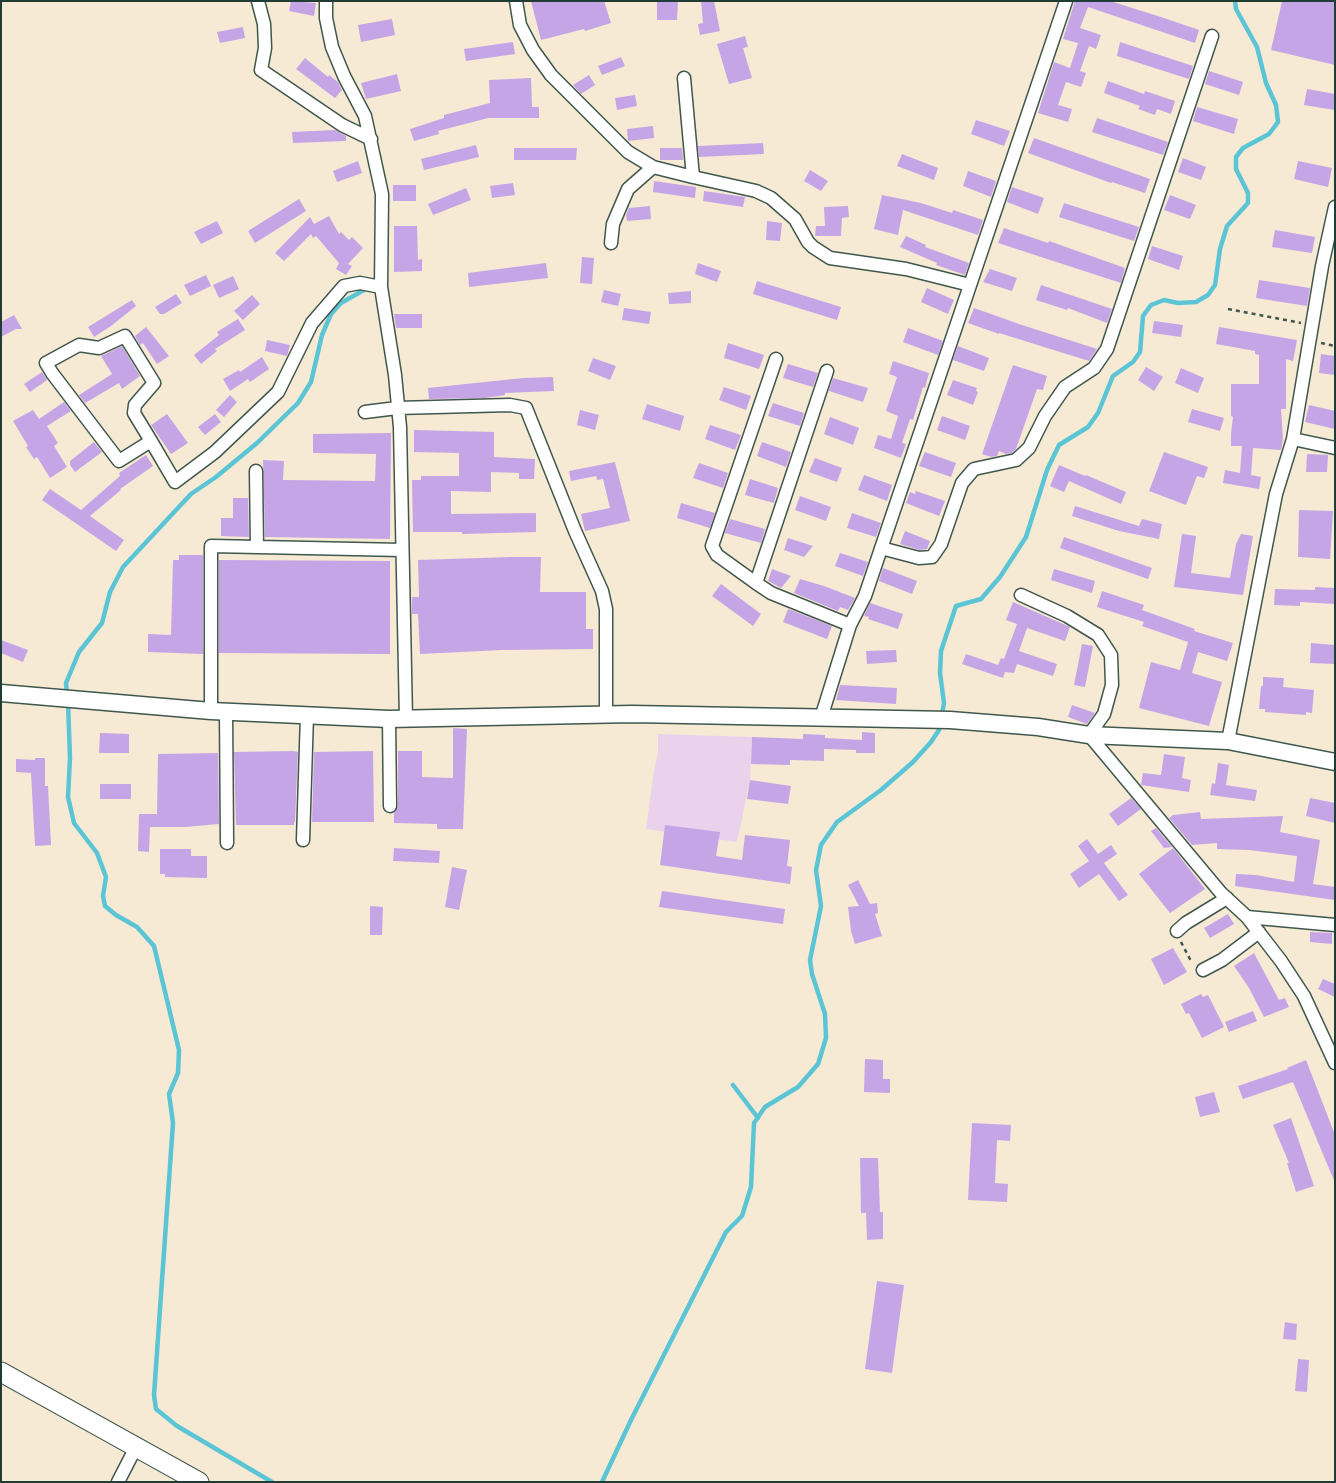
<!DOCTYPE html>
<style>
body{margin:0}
#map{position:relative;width:1336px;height:1483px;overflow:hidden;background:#f6ead4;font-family:Mynerve,sans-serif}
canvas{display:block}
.frame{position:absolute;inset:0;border:2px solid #1f3d34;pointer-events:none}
</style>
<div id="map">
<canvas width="1336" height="1483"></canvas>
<div class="frame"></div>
</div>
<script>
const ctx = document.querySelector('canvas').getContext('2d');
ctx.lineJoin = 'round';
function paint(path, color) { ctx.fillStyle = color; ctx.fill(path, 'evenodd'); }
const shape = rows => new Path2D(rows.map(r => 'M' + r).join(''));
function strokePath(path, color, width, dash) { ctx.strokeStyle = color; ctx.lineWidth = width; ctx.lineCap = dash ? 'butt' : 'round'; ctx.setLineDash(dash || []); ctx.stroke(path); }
paint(shape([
 [658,734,752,737,750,780,737,842,646,829,654,770,658,753]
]), '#ead1ec');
strokePath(shape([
 [67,695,66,683,79,652,102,623,110,592,123,567,191,494,216,477,257,443,298,403,311,382,322,335,331,314,341,303,364,290],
 [68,703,70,758,68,797,74,823,97,853,106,877,103,896,105,906,116,915,137,927,154,946,179,1050,178,1073,169,1094,173,1123,154,1395,156,1409,177,1426,272,1482],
 [733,1085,758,1118],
 [602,1482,631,1420,726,1232,742,1216,751,1187,754,1123,765,1107,798,1087,818,1064,826,1038,825,1014,812,974,810,960,821,906,816,870,821,845,837,822,881,790,913,762,931,742,939,730,944,703,940,673,941,651,956,606,981,599,1000,577,1026,537,1047,470,1059,445,1088,427,1098,413,1113,376,1133,362,1140,352,1143,316,1151,305,1164,300,1178,303,1196,302,1208,295,1215,285,1220,249,1227,226,1248,203,1248,193,1236,169,1236,157,1243,148,1269,134,1278,122,1276,105,1266,83,1257,47,1236,9,1235,1]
]), '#5bc5d6', 4.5);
paint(shape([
 [291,1,316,3,314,16,289,11],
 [531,1,604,1,611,23,585,31,584,29,541,40],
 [657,1,678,1,677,20,657,20],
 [701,1,714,1,720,31,700,35,698,24,703,23],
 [1075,1,1110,1,1161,17,1199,30,1195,43,1088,7,1080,28,1101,35,1096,49,1089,46,1080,71,1086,73,1081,87,1066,82,1058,105,1072,109,1068,122,1038,113,1054,62,1070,68,1078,43,1063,39],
 [1282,1,1335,1,1335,65,1271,50],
 [392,19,395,35,361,42,358,25],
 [243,27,245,38,220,43,217,32],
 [745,36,748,47,743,48,752,78,729,84,717,44],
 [513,42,515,54,466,61,464,49],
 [1120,42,1193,66,1189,79,1117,56],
 [621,57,625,66,602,75,598,66],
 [305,58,328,77,329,75,338,82,342,90,335,98,296,69],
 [1209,71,1243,82,1239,95,1205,84],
 [397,74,401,91,366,99,361,83],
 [589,75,595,85,581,94,573,85],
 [531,78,532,107,539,107,539,118,488,118,438,131,439,134,414,141,410,129,444,118,444,115,490,103,489,80],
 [1108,81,1144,94,1145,91,1175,101,1171,114,1157,109,1155,115,1138,109,1140,106,1104,93],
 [1307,89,1335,94,1335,110,1304,105],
 [635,95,637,106,617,110,615,98],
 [1197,107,1238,119,1234,134,1193,121],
 [1097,118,1168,142,1163,155,1092,132],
 [976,120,1010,131,1004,146,971,134],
 [653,126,654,138,628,141,627,129],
 [335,130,346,136,346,141,293,143,292,132],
 [1034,138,1150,179,1145,193,1112,182,1111,183,1028,153],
 [763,143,764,154,699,157,698,146],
 [476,145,479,157,424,170,421,159],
 [514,148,577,148,576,160,514,160],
 [660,148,682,148,683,160,660,160],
 [902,154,938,168,934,180,897,166],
 [1183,158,1206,167,1201,180,1178,172],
 [358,161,362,173,337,182,333,171],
 [1298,161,1332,168,1328,187,1294,179],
 [810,170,828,181,821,191,804,181],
 [968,171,996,181,991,197,963,186],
 [654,181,696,187,695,198,653,192],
 [513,183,515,195,492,198,490,186],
 [393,185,416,185,416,201,393,201],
 [1012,187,1044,198,1038,214,1007,202],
 [466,188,471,200,433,215,428,204],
 [704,191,745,197,743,207,703,201],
 [882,195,921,203,952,213,953,210,983,220,978,235,903,210,898,235,874,229],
 [1170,195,1196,205,1190,219,1164,210],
 [299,199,306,211,255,243,248,231],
 [1064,203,1139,227,1134,241,1059,217],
 [650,206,651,219,627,221,626,215,629,208],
 [848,206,849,217,842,218,841,236,815,236,816,226,825,226,824,207],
 [329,216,339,234,341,232,349,240,352,237,363,248,348,264,352,266,346,275,336,269,339,263,316,236,313,238,311,234,284,261,275,253,310,217,314,224],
 [217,221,223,233,201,244,194,232],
 [767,221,782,223,780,241,766,240],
 [394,226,417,226,418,260,422,259,422,271,394,272],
 [1004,228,1048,243,1049,241,1125,268,1121,283,998,243],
 [1275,230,1315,237,1312,253,1272,247],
 [906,236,926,245,925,247,969,263,965,275,936,265,937,263,900,247],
 [1152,246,1183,256,1179,270,1148,259],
 [582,257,594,258,592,284,580,283],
 [546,263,548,278,469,287,468,273],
 [698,263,721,271,717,282,695,274],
 [990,269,1017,278,1012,291,983,282],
 [206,275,211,286,190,296,184,285],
 [233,276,239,289,219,298,213,285],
 [1259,280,1310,288,1307,306,1256,298],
 [757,281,841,307,837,320,753,294],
 [1041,285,1112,309,1107,323,1068,308,1067,310,1036,300],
 [927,288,954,300,948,314,921,302],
 [604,290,621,294,618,306,601,302],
 [691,291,691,303,669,304,668,293],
 [176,294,182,303,164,314,160,314,155,307],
 [252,295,260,304,243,320,234,311],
 [132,300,136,306,111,326,94,337,88,327],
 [624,308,651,312,649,324,622,320],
 [974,308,1022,325,1097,349,1089,361,999,333,999,334,968,323],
 [394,314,422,314,422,328,396,328],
 [14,315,22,329,16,329,1,337,1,322],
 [238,319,245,330,215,349,217,351,201,364,194,355,219,335,217,332],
 [1154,321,1183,325,1181,337,1152,333],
 [146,327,169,356,157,364,143,343,140,345,135,336],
 [1219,327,1297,340,1293,361,1286,359,1286,409,1281,409,1283,439,1281,450,1253,448,1251,475,1261,477,1259,489,1223,483,1225,470,1240,473,1242,446,1231,446,1231,434,1233,417,1231,416,1231,384,1259,384,1259,355,1255,354,1255,351,1216,344],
 [908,328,943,341,938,355,903,342],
 [267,340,290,345,287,356,265,351],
 [728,343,764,355,759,369,724,358],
 [122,346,140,376,122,389,119,383,85,403,79,395,112,374,101,356],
 [958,346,989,358,984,371,953,360],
 [1321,354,1335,356,1335,375,1319,373],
 [262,357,269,369,250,382,248,379,230,391,223,379,239,370,240,372],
 [593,358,616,366,610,380,588,371],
 [893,361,929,373,925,388,923,387,913,420,910,419,902,443,906,444,901,458,874,448,878,435,891,439,898,416,886,411,897,377,889,374],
 [788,364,818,373,813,387,783,378],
 [1013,365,1047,376,1043,390,1037,389,1016,449,1012,453,1006,454,999,451,997,456,991,457,982,454],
 [1146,367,1163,377,1154,391,1138,380],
 [1181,368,1204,378,1198,393,1175,383],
 [42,372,47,380,30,392,24,384],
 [553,377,554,391,505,393,505,395,485,398,429,399,428,388,523,378],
 [833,378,868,388,863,402,829,391],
 [953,380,977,388,976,391,978,392,973,405,947,395],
 [724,387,751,396,746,410,719,400],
 [230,395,237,402,224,417,216,410],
 [64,402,71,411,47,426,58,443,54,446,67,467,50,478,37,457,34,459,26,447,28,446,13,421,33,410,39,419],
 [773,403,804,413,800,426,768,416],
 [647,404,684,416,680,431,642,419],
 [1309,405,1335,411,1335,429,1305,422],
 [1192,409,1224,418,1220,431,1188,422],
 [580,410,599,415,595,430,577,425],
 [167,414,188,443,171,454,151,425],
 [215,414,221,422,205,435,198,427],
 [942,416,970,426,965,440,937,430],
 [830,417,859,428,853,445,824,434],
 [710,425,741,435,735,450,705,439],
 [414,430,494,432,494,457,535,459,534,479,519,479,519,473,491,472,491,492,451,491,451,514,536,513,536,532,462,534,462,532,413,532,412,480,421,480,421,476,459,476,459,453,414,452],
 [391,433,390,539,265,537,263,460,284,461,283,480,375,481,376,454,313,453,313,434],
 [94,442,102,452,75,472,70,465,70,461],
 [762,442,791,452,786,467,757,456],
 [925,452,956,463,951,477,919,466],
 [1164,452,1208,467,1204,478,1197,476,1186,505,1149,491],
 [1307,454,1328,455,1327,472,1306,472],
 [146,455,153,466,120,489,121,490,90,516,124,540,116,551,42,500,50,489,81,510,120,476,119,473],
 [815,458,842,468,837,482,809,472],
 [615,462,630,521,585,531,581,514,610,508,603,479,597,480,596,476,571,481,569,471],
 [699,463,728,473,723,488,693,478],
 [1059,465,1085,476,1086,475,1126,492,1121,504,1069,481,1064,492,1050,486],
 [864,475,892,485,887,501,858,490],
 [750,479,778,488,774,503,745,495],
 [916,491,945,501,939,516,906,503,910,492,915,494],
 [800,496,831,507,826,521,795,510],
 [233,498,248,498,249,537,221,536,221,518,233,518],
 [681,503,715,513,710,528,677,518],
 [1075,506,1139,526,1142,519,1162,524,1159,539,1119,531,1072,516],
 [1299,510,1333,511,1330,559,1298,557],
 [852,513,881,523,876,537,847,528],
 [730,519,765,529,761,543,725,533],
 [905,531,930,541,927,549,920,550,900,544],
 [1182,534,1196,536,1191,573,1230,578,1236,544,1241,534,1253,536,1243,595,1174,587],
 [1064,537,1152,568,1148,579,1060,548],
 [788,538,813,546,804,557,784,550],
 [840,553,868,562,863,576,835,566],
 [179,555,203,555,203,654,148,652,148,634,171,635,173,560,179,560],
 [511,557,541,557,540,592,586,592,586,629,593,629,593,649,502,650,420,654,418,614,412,614,412,597,419,597,418,560],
 [219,560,390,561,390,654,219,653],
 [883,568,917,581,912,594,879,581],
 [772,569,791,576,781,588,768,581],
 [1054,569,1095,581,1092,593,1051,580],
 [800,579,824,586,855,598,848,610,840,607,838,611,794,593],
 [721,584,761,614,753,626,712,596],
 [1315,587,1335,588,1335,604,1300,602,1300,606,1274,605,1275,589,1315,590],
 [1102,591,1144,605,1142,610,1195,629,1194,631,1233,643,1227,661,1198,652,1192,673,1222,682,1209,726,1139,708,1151,662,1180,670,1188,642,1142,626,1144,622,1097,607],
 [1013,602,1070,627,1065,641,1027,628,1019,651,1057,664,1053,676,1017,664,1014,673,1005,672,1003,678,962,664,966,654,998,665,1001,658,1004,659,1017,624,1006,620],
 [870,603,903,614,898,629,868,619,869,617,864,616],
 [788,609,832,626,827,639,783,622],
 [1,640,28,650,23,662,1,653],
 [1311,643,1335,645,1335,664,1310,663],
 [1082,644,1093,646,1085,687,1074,685],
 [896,650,897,662,867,664,866,651],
 [1263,677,1284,678,1283,687,1314,690,1312,713,1306,712,1306,715,1265,712,1265,709,1259,709,1261,686,1263,686],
 [840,685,897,688,896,704,836,700],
 [1072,705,1095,713,1087,724,1068,717],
 [453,728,467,729,463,829,437,829,437,824,394,823,394,813,398,806,398,751,422,751,422,777,453,778],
 [862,732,875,733,875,753,856,753,856,750,824,749,824,761,790,760,790,765,751,764,752,737,803,739,803,734,825,735,825,738,862,740],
 [100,733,129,734,129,753,99,753],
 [294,751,298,752,295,822,294,822,294,825,236,825,234,752],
 [373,751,374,822,312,822,314,752],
 [218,753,219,824,185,827,150,827,149,852,138,851,139,814,157,814,158,754],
 [1164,754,1185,757,1182,778,1191,780,1189,792,1141,785,1143,773,1161,775],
 [35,758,45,758,45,786,48,786,51,845,35,846,31,773,16,772,16,759,35,760],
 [1218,763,1229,765,1226,785,1257,790,1255,801,1210,795,1212,783,1215,784],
 [750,780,791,786,788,804,747,799],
 [100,784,131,784,131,799,100,799],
 [1131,798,1141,809,1118,826,1109,814],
 [1310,798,1335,803,1335,823,1306,816],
 [1200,812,1201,819,1283,816,1280,832,1320,840,1313,884,1335,887,1335,900,1235,886,1236,874,1256,875,1294,882,1297,856,1249,850,1217,849,1217,843,1192,845,1169,818,1173,815],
 [665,825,720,832,716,856,742,860,745,835,790,840,787,866,792,867,790,884,660,865],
 [1156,828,1172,847,1164,848,1151,831],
 [1087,839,1098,854,1111,845,1117,854,1104,863,1128,895,1119,901,1099,874,1079,888,1070,874,1089,861,1078,846],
 [394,848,440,851,439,863,393,861],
 [1173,848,1205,889,1170,913,1139,874],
 [160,849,191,849,191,856,207,856,207,878,165,877,165,874,160,874],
 [452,867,467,870,459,910,445,907],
 [858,880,870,904,877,903,878,913,875,914,882,936,855,944,851,931,848,907,859,906,848,885],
 [662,891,785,909,783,924,659,907],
 [370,906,383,907,382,935,370,935],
 [1228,914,1234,924,1210,938,1204,928],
 [1310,932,1332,933,1332,944,1310,942],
 [1173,948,1187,972,1164,985,1151,959],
 [1254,953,1279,1000,1285,998,1289,1007,1264,1017,1249,988,1234,966],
 [1323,979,1335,984,1335,997,1318,989],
 [1201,994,1203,997,1208,995,1224,1027,1202,1038,1189,1013,1186,1014,1181,1004],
 [1253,1011,1257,1021,1229,1032,1225,1022],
 [865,1059,883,1060,883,1079,890,1079,890,1093,864,1092],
 [1306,1060,1335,1135,1335,1183,1293,1082,1243,1099,1238,1086,1288,1069,1287,1068],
 [1214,1092,1220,1112,1200,1117,1195,1097],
 [1291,1118,1314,1186,1296,1192,1287,1163,1289,1163,1273,1125],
 [972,1123,1011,1125,1010,1141,997,1140,995,1183,1008,1184,1007,1202,968,1200],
 [860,1158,878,1158,880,1212,883,1212,883,1239,867,1240,866,1213,861,1213],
 [877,1281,904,1285,892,1373,865,1369],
 [1285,1322,1297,1324,1296,1340,1283,1339],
 [1298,1359,1309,1360,1307,1392,1295,1391]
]), '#c6a5e6');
const minor = shape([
 [258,1,264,24,265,48,261,70,342,125,371,139],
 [326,1,326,18,332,47,344,76,365,116,382,194,381,287,395,375,400,427,406,719],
 [516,1,520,25,533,50,551,75,628,152,653,167,693,177,756,191,771,198,795,219,808,242,813,247,830,258,906,269,970,285],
 [684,78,693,177],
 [611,243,613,224,628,189,653,167],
 [827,371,756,583,771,593,850,625],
 [365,412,397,408,510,405,526,408,575,531,602,591,606,609,606,715],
 [1293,439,1335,448],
 [151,441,119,461,52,373,46,363,79,345,99,348,125,336,154,383,135,405,134,413,151,441,175,482,215,452,278,392,312,323,344,286,360,283,381,287],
 [256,471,257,547],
 [881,548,919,558,932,557,941,544,962,483,974,469,1016,460,1029,448,1045,416,1065,387,1094,368,1107,349,1212,36],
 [756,583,717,555,712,546,776,359],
 [1021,595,1067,616,1098,635,1111,655,1112,685,1104,714,1089,735,1221,893,1247,917,1281,961,1304,996,1335,1063],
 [211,711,211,546,402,550],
 [226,711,227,843],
 [821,718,850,625,865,596,1066,1],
 [389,719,390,806],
 [1228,741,1276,494,1293,439,1322,266,1335,207],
 [303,840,307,715],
 [1247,917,1335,925],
 [1177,931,1186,923,1227,898],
 [1203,970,1222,960,1259,932],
 [118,1482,136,1447]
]);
const tertiary = shape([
 [1,693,211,711,389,719,632,714,950,720,1038,727,1089,735,1228,741,1335,762]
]);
const secondary = shape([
 [1,1372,199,1482]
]);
strokePath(minor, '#3f574c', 15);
strokePath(tertiary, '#3f574c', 19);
strokePath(secondary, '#3f574c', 21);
strokePath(shape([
 [1228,309,1301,323],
 [1321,343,1335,346],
 [1181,942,1192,963]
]), '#3f574c', 2.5, [4, 4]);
strokePath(minor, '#fff', 12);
strokePath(tertiary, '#fff', 16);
strokePath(secondary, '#fff', 19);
</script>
